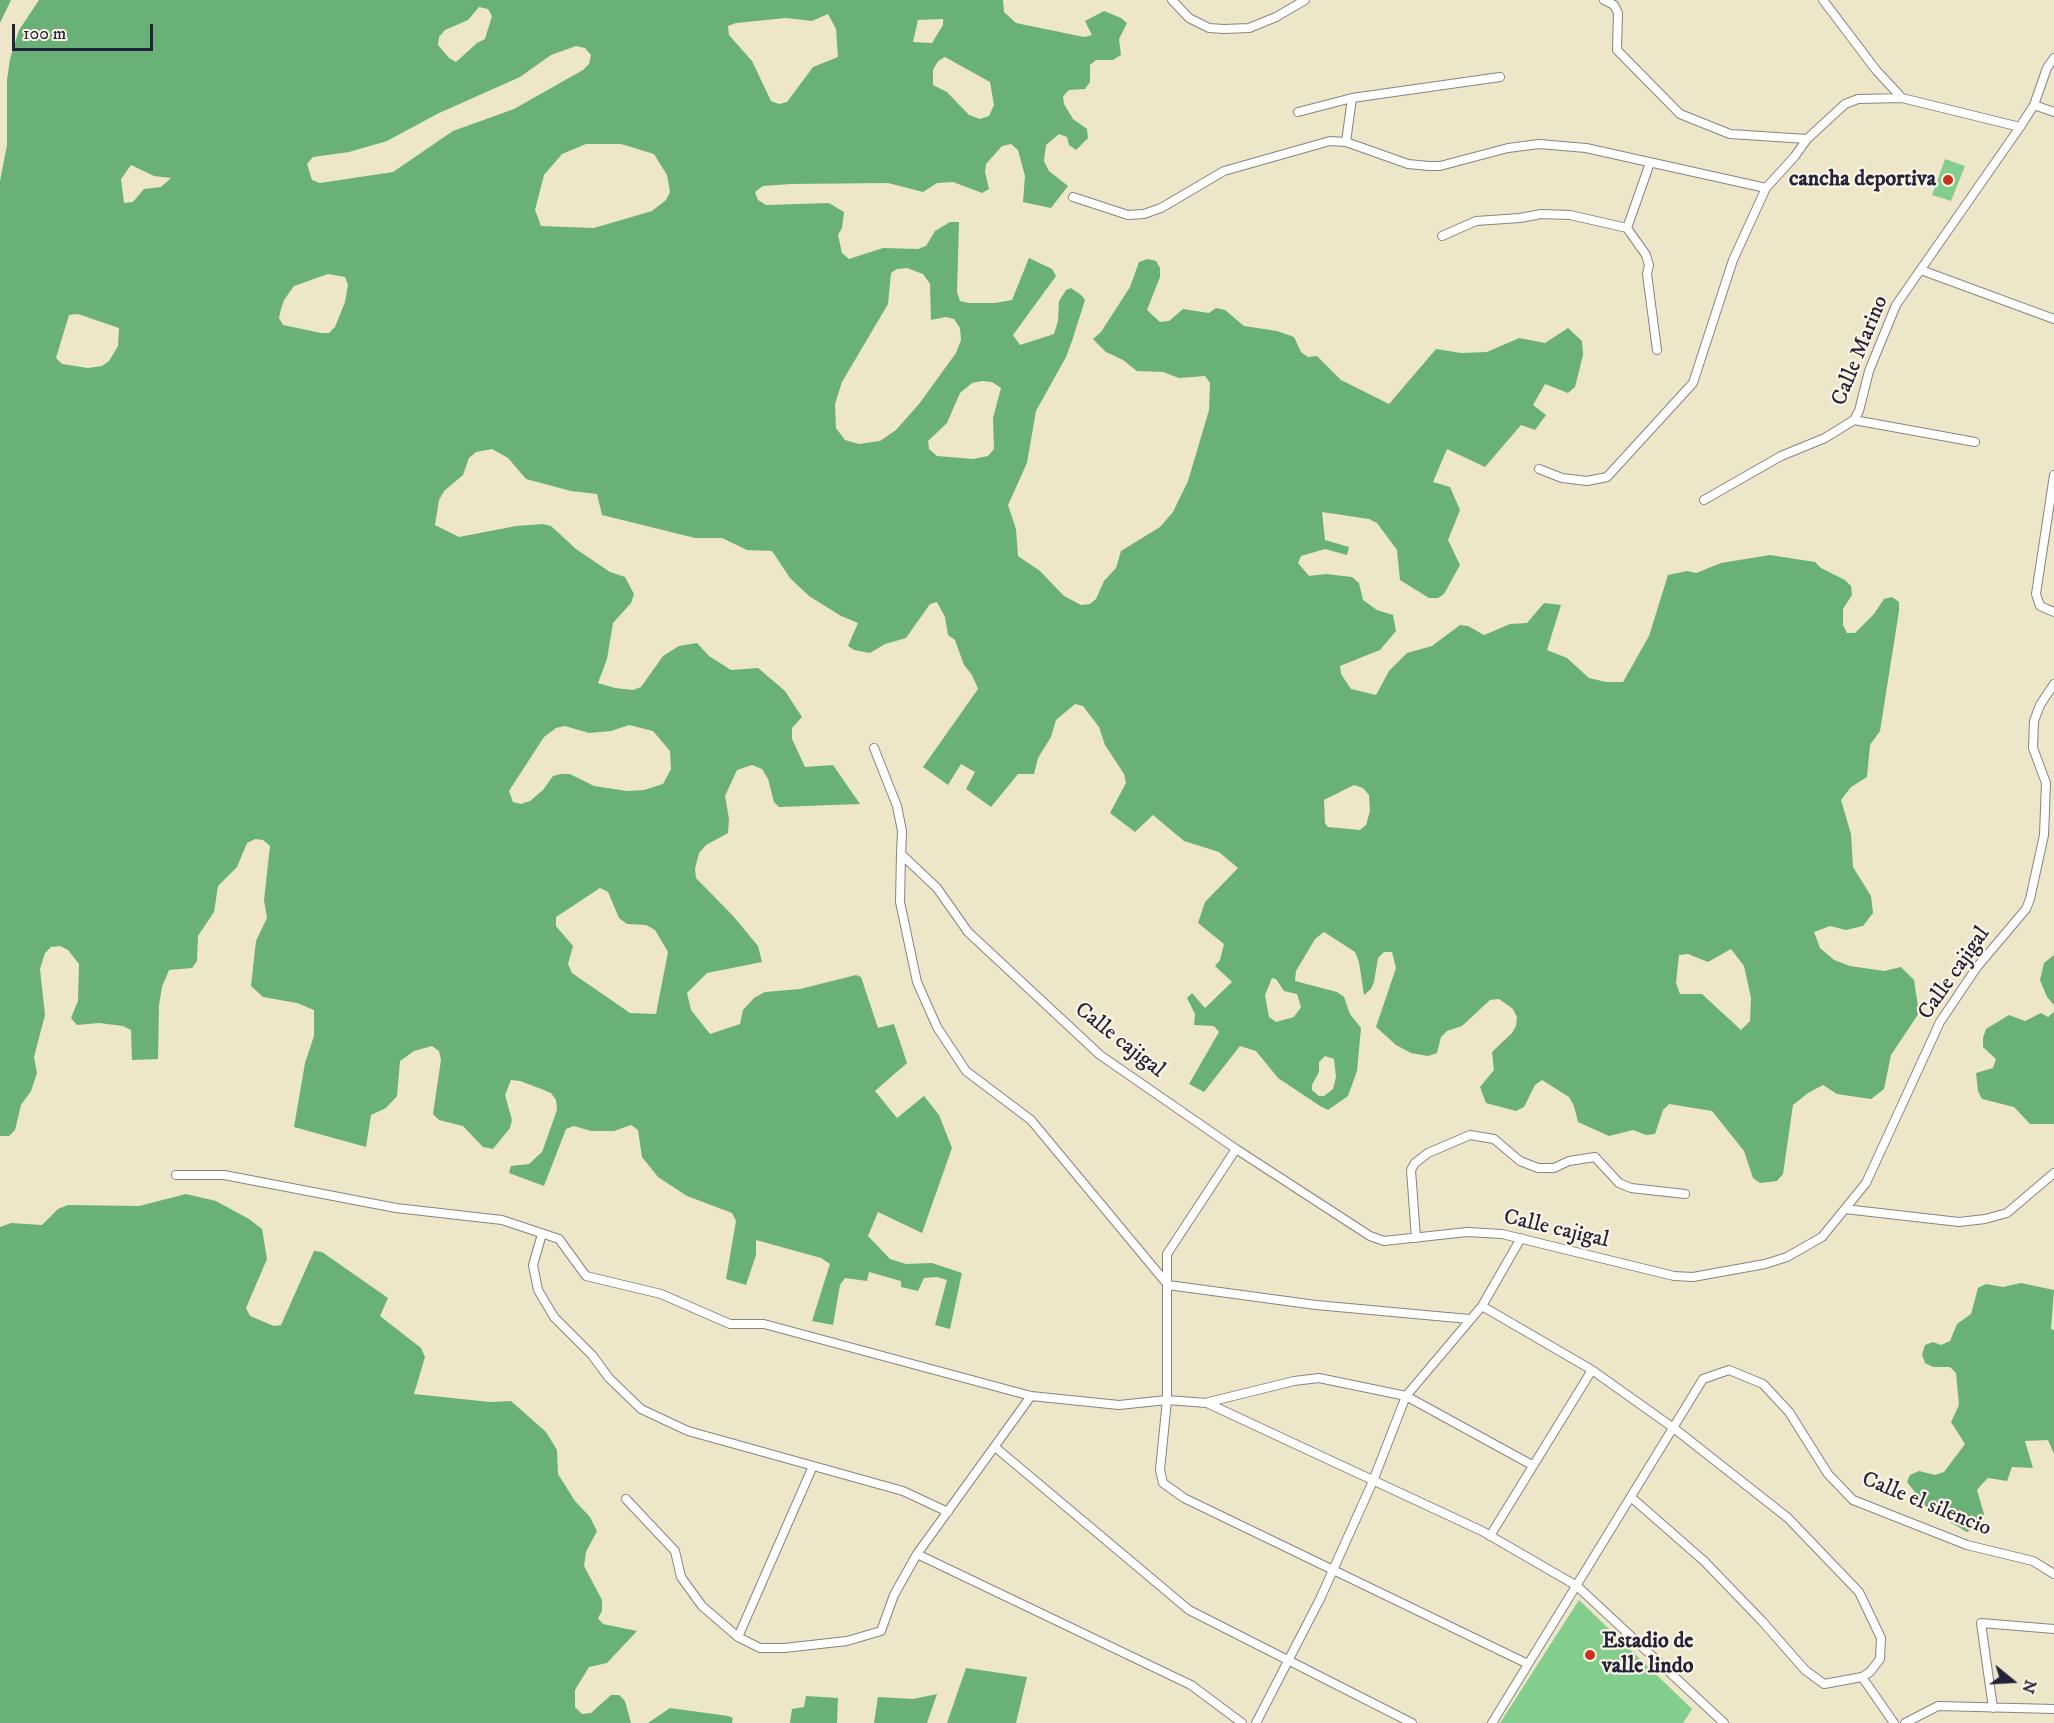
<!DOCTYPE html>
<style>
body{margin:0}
#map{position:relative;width:2054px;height:1723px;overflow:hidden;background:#ede6c8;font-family:"IM FELL DW Pica",serif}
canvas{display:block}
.north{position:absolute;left:1982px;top:1651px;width:60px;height:60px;-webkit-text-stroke:4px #fcf5e5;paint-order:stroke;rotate:108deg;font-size:16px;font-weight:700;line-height:24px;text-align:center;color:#22223b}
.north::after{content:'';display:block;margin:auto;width:21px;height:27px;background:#22223b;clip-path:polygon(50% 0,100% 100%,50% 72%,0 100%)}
.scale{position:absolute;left:12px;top:24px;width:141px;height:27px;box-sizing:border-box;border:3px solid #22223b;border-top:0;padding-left:8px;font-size:18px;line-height:21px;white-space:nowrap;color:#22223b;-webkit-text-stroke:4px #fcf5e5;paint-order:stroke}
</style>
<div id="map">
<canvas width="2054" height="1723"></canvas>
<div class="north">N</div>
<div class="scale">100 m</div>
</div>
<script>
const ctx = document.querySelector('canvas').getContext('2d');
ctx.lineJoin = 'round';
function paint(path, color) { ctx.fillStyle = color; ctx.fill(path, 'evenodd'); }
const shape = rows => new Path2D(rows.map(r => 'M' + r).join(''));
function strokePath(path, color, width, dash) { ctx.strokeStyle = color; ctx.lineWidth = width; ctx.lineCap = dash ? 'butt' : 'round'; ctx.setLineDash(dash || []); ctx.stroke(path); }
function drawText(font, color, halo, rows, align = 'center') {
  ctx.font = font + ' "IM FELL DW Pica",serif'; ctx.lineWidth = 4.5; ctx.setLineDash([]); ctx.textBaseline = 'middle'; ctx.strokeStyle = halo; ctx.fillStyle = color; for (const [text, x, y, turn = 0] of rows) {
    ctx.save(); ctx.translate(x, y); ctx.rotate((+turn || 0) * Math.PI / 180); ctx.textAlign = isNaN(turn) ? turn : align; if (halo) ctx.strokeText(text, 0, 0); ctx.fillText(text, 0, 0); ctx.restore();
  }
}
paint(shape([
 [1945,159,1965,166,1951,201,1932,195],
 [1579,1600,1692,1709,1683,1723,1500,1723]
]), '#83ce8c');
paint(shape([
 [0,0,11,0,0,23],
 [39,0,1003,0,1004,12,1016,23,1084,37,1092,35,1085,21,1104,11,1121,18,1127,23,1119,39,1121,55,1113,60,1096,60,1090,65,1090,82,1085,89,1069,90,1063,96,1064,104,1073,119,1087,129,1088,138,1076,150,1069,145,1067,137,1059,134,1046,145,1044,161,1049,171,1068,186,1051,208,1023,202,1025,176,1018,150,1011,144,1002,146,986,164,985,172,989,189,982,193,953,182,937,183,923,192,888,183,790,184,763,186,755,192,758,200,766,205,829,203,844,212,842,228,838,235,842,253,849,259,883,248,918,249,926,246,935,231,950,222,959,222,957,292,960,301,969,303,995,303,1012,300,1029,258,1052,269,1056,276,1013,335,1020,345,1054,334,1058,321,1059,301,1066,290,1071,288,1081,295,1085,300,1072,341,1066,357,1036,411,1027,463,1008,505,1016,529,1018,556,1040,571,1064,596,1081,605,1090,604,1096,599,1104,581,1116,568,1121,551,1160,527,1173,512,1188,481,1209,410,1210,383,1205,376,1179,378,1163,372,1137,371,1123,360,1106,352,1093,339,1101,332,1130,287,1139,262,1148,259,1156,261,1160,268,1160,277,1147,310,1160,322,1169,321,1183,309,1209,313,1216,308,1225,310,1244,326,1277,331,1294,337,1301,352,1308,357,1317,356,1341,380,1389,404,1436,349,1461,353,1487,352,1519,338,1545,343,1568,328,1582,341,1583,355,1575,387,1568,393,1545,384,1533,405,1546,415,1535,430,1521,425,1485,467,1447,449,1433,482,1450,487,1460,510,1448,540,1460,565,1444,594,1438,598,1429,598,1400,580,1397,550,1377,523,1369,519,1322,512,1325,540,1349,547,1347,555,1325,549,1301,556,1298,563,1309,576,1326,574,1352,577,1359,583,1363,600,1377,610,1393,615,1396,631,1380,650,1340,666,1341,674,1351,689,1376,695,1389,671,1407,653,1432,646,1460,625,1468,626,1484,635,1510,624,1527,623,1544,603,1561,605,1547,650,1567,658,1589,678,1606,682,1623,682,1649,636,1668,575,1687,571,1696,573,1721,563,1770,555,1815,562,1821,568,1845,580,1851,586,1852,595,1843,609,1843,625,1847,633,1855,633,1874,614,1884,599,1892,597,1899,602,1899,611,1880,731,1870,745,1867,777,1851,787,1841,800,1851,834,1853,867,1871,896,1873,913,1863,926,1846,930,1830,926,1814,932,1820,948,1834,960,1850,966,1884,971,1901,967,1914,980,1919,1013,1891,1055,1884,1089,1871,1099,1837,1094,1823,1085,1808,1093,1793,1105,1783,1174,1777,1181,1760,1183,1753,1178,1744,1151,1712,1111,1669,1104,1663,1110,1655,1134,1646,1135,1633,1130,1609,1136,1578,1122,1574,1106,1569,1097,1542,1080,1535,1085,1524,1107,1516,1111,1486,1103,1480,1087,1494,1070,1492,1052,1512,1033,1516,1026,1517,1017,1513,1009,1499,999,1490,1000,1462,1026,1447,1031,1441,1037,1437,1053,1428,1056,1411,1053,1396,1045,1376,1027,1396,968,1392,952,1384,952,1378,958,1374,982,1371,989,1364,995,1359,962,1355,952,1324,932,1315,939,1296,971,1295,981,1337,992,1344,997,1350,1014,1361,1028,1357,1071,1348,1096,1328,1110,1320,1106,1278,1078,1256,1051,1240,1046,1204,1092,1189,1084,1219,1032,1214,1026,1194,1025,1195,1014,1187,998,1192,993,1205,1008,1232,982,1215,966,1220,960,1224,944,1198,923,1205,902,1238,868,1219,852,1184,841,1153,815,1135,832,1110,813,1126,783,1124,774,1105,745,1099,727,1083,706,1075,704,1056,720,1051,737,1038,758,1034,774,1018,774,991,807,966,789,975,772,961,764,948,785,923,767,978,689,972,675,964,665,955,640,948,635,945,617,937,602,930,604,906,638,885,644,870,653,854,650,848,646,858,623,841,616,809,596,790,578,772,551,747,550,722,538,695,538,602,515,597,494,571,491,526,479,508,458,492,449,476,452,469,458,463,475,444,491,439,500,435,525,459,537,516,526,543,524,551,526,576,549,610,572,625,577,634,594,631,603,613,623,607,659,598,683,615,688,633,690,641,687,663,656,679,646,697,643,709,656,731,670,758,668,785,691,802,717,792,728,792,739,805,767,833,765,860,804,779,807,774,802,768,779,762,769,752,765,737,770,725,796,729,819,728,833,706,845,699,853,695,869,696,878,734,917,758,946,762,962,707,973,687,993,691,1010,710,1034,740,1024,743,1010,754,998,765,992,800,989,856,975,861,977,878,1028,894,1024,907,1063,875,1091,897,1118,924,1096,939,1115,952,1148,922,1233,878,1212,868,1236,890,1259,906,1264,932,1263,962,1273,950,1329,935,1325,947,1280,937,1277,924,1278,918,1291,901,1287,901,1281,869,1272,867,1281,845,1278,840,1285,833,1325,812,1321,830,1264,821,1258,756,1240,756,1255,746,1285,726,1279,736,1221,732,1213,687,1196,658,1177,642,1157,638,1130,631,1125,614,1131,591,1131,574,1126,566,1129,544,1186,509,1173,511,1166,529,1164,542,1152,557,1110,556,1100,551,1093,544,1090,520,1081,511,1080,505,1095,512,1120,510,1128,493,1149,483,1147,463,1126,439,1120,433,1114,441,1060,439,1051,432,1046,414,1051,400,1061,397,1096,386,1108,371,1115,366,1147,294,1127,305,1063,314,1036,314,1010,297,1003,263,997,251,986,256,941,267,918,264,900,270,846,263,840,255,839,247,843,237,867,218,886,214,912,198,936,197,961,192,968,169,970,162,987,159,1005,158,1059,132,1060,131,1030,123,1026,99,1023,77,1025,71,1018,78,1001,79,964,68,950,60,946,51,947,45,953,40,969,45,1015,34,1057,37,1073,31,1091,21,1105,15,1130,9,1136,0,1136,0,181,7,145,7,80,10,59,19,30],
 [479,7,488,9,492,16,485,39,477,43,456,62,449,58,438,45,439,37,445,30,468,20],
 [828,14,836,29,838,57,813,67,787,102,779,104,771,101,752,61,729,35,728,26,736,23,786,18,812,21],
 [943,19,943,25,932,43,913,42,918,20],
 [576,46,585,48,591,55,589,64,583,70,514,109,453,131,393,172,320,183,312,180,307,164,313,157,349,152,387,141,437,114,520,77,551,55],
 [945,57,990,82,994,105,989,116,980,119,969,115,947,92,933,85,933,70,938,61],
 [586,144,621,144,654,154,667,175,670,192,666,200,652,211,594,228,541,226,535,210,544,175,562,154],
 [131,165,154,176,171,178,161,187,144,189,133,202,124,203,121,179],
 [907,268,923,274,930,284,931,320,946,317,954,319,960,328,961,340,956,353,919,404,896,430,880,441,859,444,845,440,836,428,835,404,842,382,888,304,891,273,897,269],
 [328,274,345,277,348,285,345,302,335,327,329,333,321,333,283,325,279,318,281,309,284,300,294,286],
 [78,314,119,328,118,346,109,361,102,366,88,368,62,364,56,358,69,315],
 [982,381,992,382,1001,388,993,418,994,449,988,456,973,459,937,456,929,449,928,441,947,423,960,393,972,383],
 [629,725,653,731,670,751,671,769,663,784,644,790,627,791,594,786,570,774,561,774,553,776,543,790,530,801,521,804,513,802,509,791,544,737,556,728,565,726,589,733,611,731],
 [1354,785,1363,788,1369,795,1370,811,1366,825,1360,830,1328,827,1325,823,1324,800],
 [600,888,608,892,619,918,627,924,646,925,655,930,668,952,656,1014,630,1013,572,973,568,964,573,946,556,926,556,917],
 [1731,949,1744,966,1751,998,1750,1021,1741,1030,1702,994,1680,994,1676,983,1679,955,1688,954,1708,962],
 [1272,978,1276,979,1284,991,1297,994,1301,1007,1294,1017,1276,1022,1269,1017,1265,995],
 [1325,1056,1334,1059,1336,1077,1333,1089,1324,1096,1319,1096,1312,1090,1312,1085,1319,1072,1319,1062],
 [2054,955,2054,1005,2047,997,2040,980,2044,963],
 [2054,1012,2054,1124,2030,1124,2014,1107,1982,1099,1978,1091,1976,1073,1993,1068,1996,1059,1983,1047,1983,1038,1986,1029,2009,1015,2025,1021,2041,1013,2048,1017],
 [186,1194,216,1201,249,1219,262,1229,267,1259,246,1308,250,1316,274,1326,281,1325,314,1251,322,1252,388,1298,380,1316,421,1348,425,1357,414,1394,490,1402,511,1401,546,1432,557,1450,558,1474,575,1501,590,1517,597,1531,586,1552,584,1566,602,1600,602,1611,598,1618,603,1624,637,1631,607,1663,589,1667,575,1690,575,1707,582,1714,591,1713,611,1695,619,1695,625,1701,631,1723,0,1723,0,1227,11,1223,42,1225,58,1209,68,1205,139,1206],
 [2021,1283,2054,1290,2051,1329,2054,1330,2054,1454,2048,1440,2025,1441,2033,1468,2012,1467,2007,1481,1988,1478,1982,1484,1977,1490,1984,1514,1981,1523,1967,1532,1928,1509,1907,1482,1910,1475,1919,1471,1935,1475,1944,1472,1965,1444,1951,1422,1959,1405,1956,1373,1950,1367,1933,1367,1925,1363,1922,1355,1925,1345,1933,1342,1941,1345,1950,1341,1957,1324,1971,1314,1978,1288,1986,1284,2003,1287],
 [966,1668,1027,1677,1016,1723,947,1723],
 [937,1694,927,1723,874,1723,878,1697,913,1699],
 [806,1696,838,1698,837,1723,790,1723,792,1709,804,1707],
 [670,1708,728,1716,733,1718,732,1723,648,1723]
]), '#6ab178');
const minor = shape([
 [1172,0,1189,18,1209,28,1224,29,1249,28,1276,17,1305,0],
 [1604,0,1614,5,1618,13,1617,50,1680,114,1730,134,1807,139],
 [1823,0,1876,70,1902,98,2020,127,2034,105,2047,68,2054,58],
 [2034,105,2054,112],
 [1298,112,1352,98],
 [1346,142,1352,98,1500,77],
 [1073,197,1128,215,1144,214,1161,208,1224,171,1330,141,1346,142,1408,164,1429,166,1440,166,1508,148,1539,144,1586,148,1766,188],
 [1627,228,1646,255,1649,265,1647,274,1657,350],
 [1442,236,1476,221,1520,218,1541,214,1570,215,1627,228,1650,163],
 [1921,270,2054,319],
 [1854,420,1975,442],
 [1539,469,1562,478,1587,481,1607,477,1693,383,1733,260,1766,188,1795,156,1807,139,1845,104,1858,99,1902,98],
 [2054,475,2036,594,2040,606,2054,612],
 [1704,500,1781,456,1825,438,1854,420,1859,411,1869,371,1896,305,2020,127],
 [874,748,897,806,902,831,901,854,937,888,968,932,1100,1055,1236,1149,1370,1236,1384,1241,1467,1232,1502,1234,1674,1276,1693,1277,1765,1264,1787,1257,1822,1237,1866,1183,1940,1022,1977,967,2026,909,2030,899,2044,835,2046,783,2033,748,2034,721,2040,705,2054,684],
 [901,854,900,902,917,982,937,1027,966,1071,1031,1120,1168,1285,1316,1305,1469,1319],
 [1236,1149,1167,1254,1167,1400,1160,1470,1163,1483,1184,1498,1528,1664],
 [176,1175,224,1175,396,1208,502,1220,559,1239,586,1276,661,1294,730,1324,764,1324,1031,1396,1119,1405,1167,1400,1207,1403,1482,1531,1577,1586,1724,1723],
 [1845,1209,1959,1222,1985,1219,2007,1213,2054,1173],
 [542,1234,533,1265,538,1290,554,1317,592,1355,609,1378,641,1409,688,1431,903,1491,948,1512],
 [1416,1238,1411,1170,1415,1163,1428,1153,1470,1135,1494,1139,1520,1161,1538,1168,1554,1168,1569,1161,1595,1157,1619,1183,1631,1188,1685,1194],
 [1482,1306,1592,1370,1675,1429,1788,1518,1859,1592,1881,1638,1880,1659,1870,1672,1862,1677,1824,1684,1805,1670,1762,1621,1704,1561,1632,1498],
 [1209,1402,1294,1381,1319,1378,1406,1396,1532,1465],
 [995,1447,1189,1610,1412,1723],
 [626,1499,675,1551,681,1577,702,1606,738,1637,760,1648,784,1648,847,1641,881,1631,894,1595,917,1554,1031,1396],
 [1490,1536,1592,1370],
 [917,1554,1191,1685,1242,1723],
 [738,1637,813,1466],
 [1862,1677,1894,1723],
 [1993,1708,1981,1623,2054,1629],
 [1256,1723,1320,1599,1373,1481,1406,1396,1482,1306,1521,1238],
 [1492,1723,1703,1379,1729,1370,1763,1384,1789,1412,1828,1474,1853,1500,1967,1545,2033,1561,2054,1574],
 [1905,1723,1938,1706,2054,1709]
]);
strokePath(minor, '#888482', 10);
strokePath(minor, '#fff', 8);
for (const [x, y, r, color] of [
 [1948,180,6,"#c8321e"],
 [1590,1655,6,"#c8321e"]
]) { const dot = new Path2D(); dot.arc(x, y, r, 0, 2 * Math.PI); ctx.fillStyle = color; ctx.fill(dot); strokePath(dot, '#fcf5e5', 2); }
drawText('bold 22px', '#22223b', '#fcf5e5', [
 ["cancha deportiva",1936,180],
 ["Estadio de",1602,1642,"left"],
 ["valle lindo",1602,1667,"left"]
], 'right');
drawText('22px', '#22223b', '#fcf5e5', [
 ["Calle Marino",1861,351,-68],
 ["Calle cajigal",1955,974,-55],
 ["Calle cajigal",1119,1041,38],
 ["Calle cajigal",1556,1230,13],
 ["Calle el silencio",1926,1505,22]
]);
</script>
